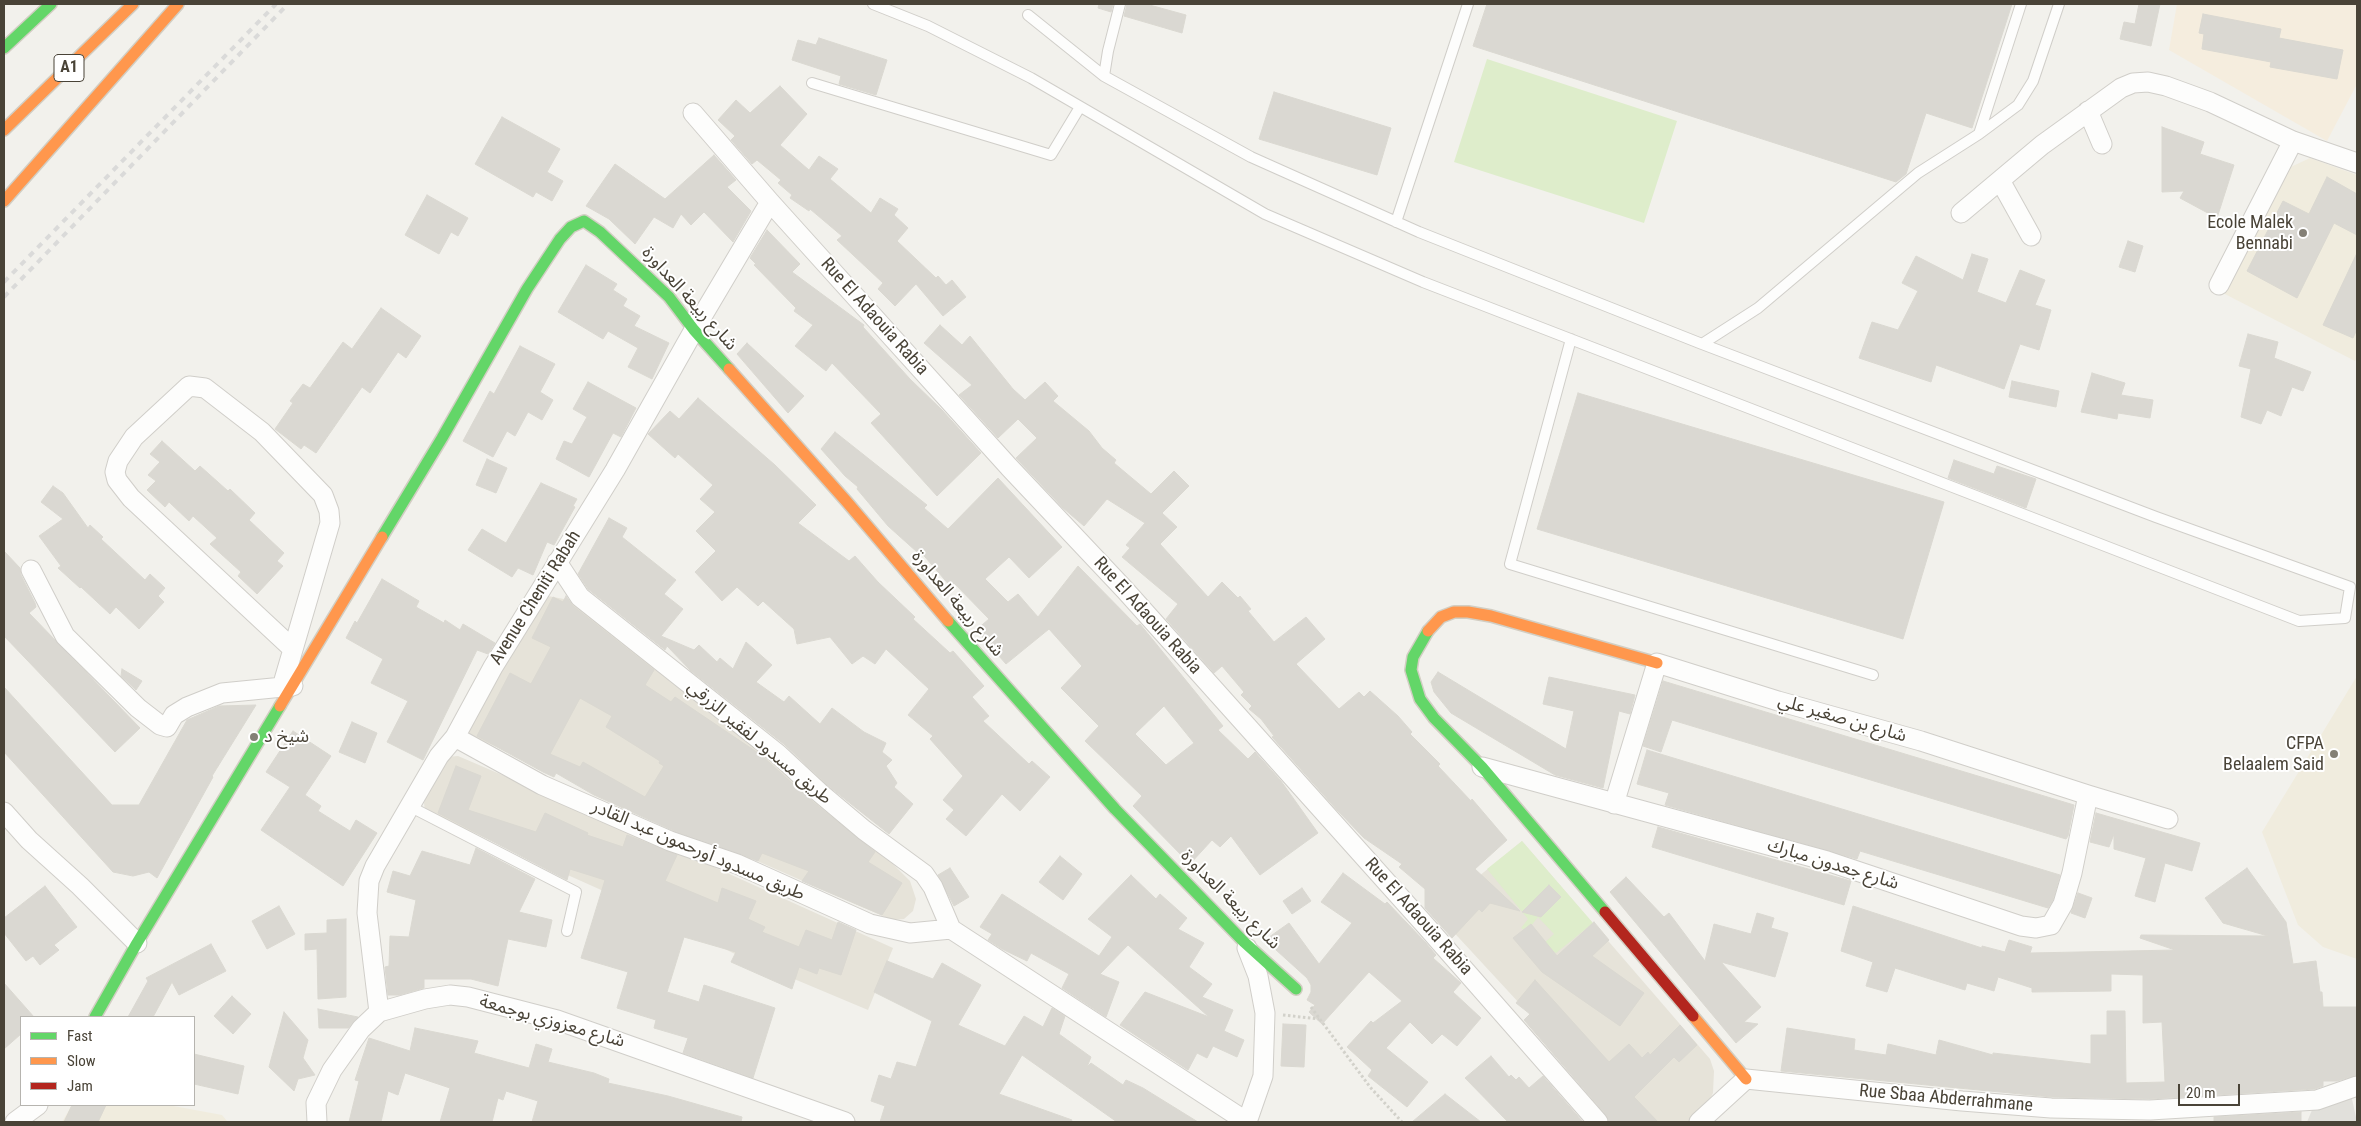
<!DOCTYPE html>
<meta charset="utf-8">
<style>
body{margin:0}
#map{position:relative;width:2361px;height:1126px;overflow:hidden;background:#f2f1ec;font-family:"Roboto Condensed",sans-serif}
canvas{display:block}
.frame{position:absolute;inset:0;border:5px solid #494337;pointer-events:none}
.legend{position:absolute;left:20px;top:1016px;width:175px;height:90px;box-sizing:border-box;background:#fff;border:1px solid #b6b4af;margin:0;padding:6px 9px;list-style:none;font-size:15px;color:#494337}
.legend li{display:flex;align-items:center;gap:10px;height:25px}
.legend b{width:25px;border:1px solid #b6b4af}
.scale{position:absolute;left:2178px;top:1084px;width:62px;height:22px;box-sizing:border-box;border:2px solid #494337;border-top:0;padding-left:6px;font-size:15px;line-height:18px;white-space:nowrap;color:#494337;-webkit-text-stroke:4px #fff;paint-order:stroke}
</style>
<div id="map">
<canvas width="2361" height="1126"></canvas>
<div class="frame"></div>
<ul class="legend">
<li><b style="height:6px;background:#63d668"></b>Fast</li>
<li><b style="height:6px;background:#ff974d"></b>Slow</li>
<li><b style="height:6px;background:#b3261e"></b>Jam</li>
</ul>
<div class="scale">20 m</div>
</div>
<script>
const ctx = document.querySelector('canvas').getContext('2d');
ctx.lineJoin = 'round';
function paint(path, color) { ctx.fillStyle = color; ctx.fill(path, 'evenodd'); }
const shape = rows => new Path2D(rows.map(r => 'M' + r).join(''));
function strokePath(path, color, width, dash) { ctx.strokeStyle = color; ctx.lineWidth = width; ctx.lineCap = dash ? 'butt' : 'round'; ctx.setLineDash(dash || []); ctx.stroke(path); }
function drawText(font, color, halo, rows, align = 'center') {
  ctx.font = font + ' "Roboto Condensed","Noto Sans Arabic",sans-serif'; ctx.lineWidth = 4; ctx.setLineDash([]); ctx.textBaseline = 'middle'; ctx.strokeStyle = halo; ctx.fillStyle = color; for (const [text, x, y, turn = 0] of rows) {
    ctx.save(); ctx.translate(x, y); ctx.rotate((+turn || 0) * Math.PI / 180); ctx.textAlign = isNaN(turn) ? turn : align; if (halo) ctx.strokeText(text, 0, 0); ctx.fillText(text, 0, 0); ctx.restore();
  }
}
paint(shape([
 [548,596,569,600,635,648,755,742,881,852,910,881,916,899,913,911,904,919,892,920,467,734,466,723],
 [458,756,663,844,893,948,868,1010,737,955,648,911,425,811,424,803,427,792,447,757],
 [1522,841,1710,1059,1714,1071,1713,1093,1707,1105,1692,1122,1629,1122,1435,912]
]), '#e6e3d9');
paint(shape([
 [2177,4,2357,4,2357,84,2327,141,2169,50]
]), '#f5edde');
paint(shape([
 [2310,158,2357,175,2357,357,2355,361,2219,291,2280,172],
 [2357,676,2357,959,2323,947,2298,925,2262,832],
 [72,1105,168,1105,222,1115,227,1121,231,1122,62,1122]
]), '#f0ecde');
paint(shape([
 [1487,59,1677,121,1644,223,1454,162],
 [1522,841,1593,923,1556,953,1543,944,1554,934,1538,917,1527,931,1521,928,1528,919,1487,869]
]), '#deedcb');
paint(shape([
 [2350,1090,2357,1122,2307,1122,2317,1098]
]), '#e1e0db');
const building = shape([
 [1099,4,1113,4,1111,12,1098,8,1099,4],
 [1127,4,1146,4,1186,15,1182,33,1124,16,1127,4],
 [1487,4,2012,4,1972,128,1926,113,1906,174,1896,182,1473,46,1487,4],
 [2139,4,2160,4,2151,46,2120,39,2124,22,2135,24,2139,4],
 [2203,14,2281,29,2279,38,2343,50,2337,79,2270,67,2271,62,2202,49,2204,34,2199,33,2203,14],
 [819,38,887,60,876,95,839,84,841,76,792,60,798,40,816,45,819,38],
 [780,86,807,114,780,145,809,170,819,156,838,169,830,179,871,213,880,198,898,209,894,215,908,228,897,241,936,278,938,276,946,285,952,280,966,297,943,316,916,284,895,306,878,289,883,283,837,240,842,236,810,209,809,211,790,198,792,195,778,183,781,180,757,160,752,164,731,140,735,136,718,120,736,100,750,113,780,86],
 [1274,92,1391,128,1377,175,1259,139,1274,92],
 [502,117,560,149,547,172,563,181,552,201,536,192,533,197,475,164,502,117],
 [2162,127,2204,142,2200,154,2234,165,2217,218,2180,198,2184,191,2162,192,2162,127],
 [714,155,736,180,727,187,751,211,733,242,704,212,691,225,681,214,673,228,654,217,635,244,609,219,586,206,615,164,665,199,714,155],
 [2327,177,2357,194,2357,235,2334,223,2297,298,2247,271,2283,201,2309,214,2327,177],
 [427,195,468,218,458,236,451,232,439,254,405,235,427,195],
 [767,230,800,264,792,272,864,325,863,327,910,379,942,410,981,453,937,496,871,423,881,414,832,363,826,371,795,346,813,325,794,311,796,308,754,265,756,264,750,258,767,230],
 [2128,241,2143,246,2135,272,2119,267,2128,241],
 [2357,253,2357,329,2353,338,2323,325,2357,253],
 [1972,254,1988,259,1977,292,2006,303,2020,270,2045,280,2035,305,2051,310,2039,350,2020,344,2004,389,1936,365,1931,382,1859,358,1872,322,1898,330,1918,291,1902,283,1916,256,1963,280,1972,254],
 [586,265,617,284,613,290,627,299,623,306,640,316,634,326,669,343,652,379,628,367,638,348,608,331,603,339,558,312,586,265],
 [381,308,421,336,406,358,398,352,370,393,362,387,316,453,304,445,301,449,275,429,293,403,290,401,303,384,310,388,343,342,352,349,381,308],
 [940,325,962,345,970,336,1013,389,1025,400,1045,382,1058,396,1053,401,1089,431,1102,448,1116,460,1114,463,1151,494,1174,471,1189,486,1162,513,1177,527,1160,544,1208,597,1222,582,1238,598,1240,596,1251,609,1248,611,1274,642,1306,617,1325,639,1296,664,1339,709,1359,692,1364,697,1370,691,1398,716,1412,732,1410,734,1440,764,1438,766,1471,801,1472,799,1507,840,1475,869,1520,911,1490,903,1482,912,1479,909,1452,938,1425,908,1425,889,1399,867,1402,864,1364,838,1337,810,1272,737,1274,736,1261,719,1249,709,1252,706,1241,695,1244,692,1222,666,1214,673,1166,619,1178,604,1122,557,1130,548,1126,545,1145,523,1107,499,1084,526,1063,508,1016,458,1037,438,1018,419,998,438,959,395,972,385,924,343,940,325],
 [2248,334,2278,342,2274,358,2311,372,2303,391,2292,387,2281,416,2267,410,2261,424,2241,417,2251,369,2239,366,2248,334],
 [747,343,804,396,788,413,737,354,747,343],
 [520,346,555,364,540,392,553,400,542,420,528,412,515,436,507,431,493,457,463,441,490,391,494,394,520,346],
 [2092,373,2125,383,2121,395,2153,400,2150,418,2118,413,2117,419,2081,412,2092,373],
 [2012,381,2059,391,2056,407,2009,397,2012,381],
 [588,382,636,408,621,437,613,433,589,477,556,459,564,441,572,444,587,417,573,409,588,382],
 [1578,393,1944,502,1903,639,1537,529,1578,393],
 [698,398,775,465,816,505,798,523,849,561,855,556,878,582,915,617,913,619,950,653,953,651,984,686,972,697,989,716,983,721,1029,764,1032,761,1050,777,1020,811,1002,794,966,836,946,819,954,810,943,800,963,776,930,739,933,736,908,715,929,689,886,649,875,664,863,656,852,664,830,637,797,644,794,629,763,601,758,606,737,587,722,601,695,572,716,551,696,531,715,512,700,499,713,485,678,454,675,458,648,434,670,411,679,419,698,398],
 [835,432,927,505,924,508,948,529,998,478,1062,547,1029,578,1009,557,985,579,1008,602,1018,594,1038,617,1078,566,1137,626,1140,624,1223,726,1218,730,1248,759,1255,752,1281,781,1318,833,1260,875,1231,836,1220,847,1212,840,1190,864,1133,806,1142,796,1085,741,1099,726,1061,688,1082,666,1049,629,1006,664,976,630,989,619,954,583,951,587,919,550,917,552,888,526,857,489,858,487,845,476,821,449,835,432],
 [1164,706,1194,743,1166,765,1135,734,1164,706],
 [162,441,195,471,200,466,228,491,230,489,255,513,249,520,284,553,277,561,283,566,257,594,238,576,241,572,210,544,217,538,193,516,189,521,169,502,165,507,147,490,156,481,148,475,160,462,150,454,162,441],
 [487,459,507,468,496,493,476,485,487,459],
 [1954,460,1994,474,1997,466,2036,479,2026,508,1948,478,1954,460],
 [541,483,577,499,573,506,575,507,554,545,547,542,533,575,518,568,512,577,468,550,482,529,506,543,541,483],
 [53,486,63,493,88,528,90,525,103,537,101,539,145,580,150,574,165,588,158,596,164,602,139,629,116,607,110,614,81,587,80,588,58,568,61,566,39,536,63,519,41,502,53,486],
 [609,518,627,528,622,537,676,580,664,594,683,609,661,636,694,650,699,645,717,662,720,658,733,669,746,642,772,665,756,682,784,702,789,696,820,724,832,708,864,732,886,743,882,752,892,760,886,766,897,783,894,787,913,804,889,834,827,785,785,745,691,671,667,646,665,650,588,589,578,574,609,518],
 [4,551,20,568,21,575,35,603,36,607,29,613,140,728,115,752,4,636,4,551],
 [382,579,419,601,416,607,444,623,445,620,460,630,463,624,495,643,488,654,477,650,423,760,387,742,408,701,371,683,383,659,346,638,355,621,357,623,382,579],
 [566,596,573,606,654,670,645,685,671,702,675,697,761,755,813,802,875,852,868,862,902,883,882,915,802,881,809,871,762,853,758,861,674,831,594,795,556,773,554,777,543,772,477,736,510,673,531,684,551,647,532,638,553,597,563,602,566,596],
 [580,698,612,716,606,727,660,761,659,763,664,766,645,797,583,762,580,767,550,754,580,698],
 [122,669,142,681,136,690,121,676,122,669],
 [1438,672,1566,749,1574,711,1543,704,1549,677,1635,695,1630,714,1619,711,1603,788,1555,775,1451,713,1434,692,1431,682,1438,672],
 [1663,681,2074,805,2068,836,2066,839,1672,720,1661,752,1643,746,1663,681],
 [4,687,112,805,139,805,187,720,219,706,256,705,212,776,213,777,157,878,149,872,133,876,113,872,4,752,4,687],
 [352,722,377,733,365,763,339,752,352,722],
 [293,731,331,756,305,795,321,806,318,811,350,831,356,820,377,833,343,886,261,830,290,787,266,772,293,731],
 [1647,750,2060,875,2053,900,2048,908,1860,851,1857,859,1665,805,1669,793,1637,784,1647,750],
 [456,766,481,776,468,810,536,832,545,813,588,833,587,835,623,847,627,835,677,855,665,881,718,903,722,888,756,901,748,919,765,927,762,932,799,947,806,930,832,940,838,922,856,930,841,975,819,968,817,974,799,967,792,989,731,962,736,952,684,937,667,992,699,1002,704,985,775,1008,753,1078,683,1053,688,1038,654,1028,656,1020,617,1008,628,972,581,958,605,880,570,869,567,880,438,813,456,766],
 [2096,813,2200,843,2192,871,2165,863,2155,902,2135,896,2146,858,2114,849,2114,834,2109,847,2090,842,2096,813],
 [1658,827,1851,881,1844,905,1652,847,1658,827],
 [476,848,535,879,519,912,552,920,546,947,508,939,498,986,471,979,424,979,424,988,399,995,388,995,385,967,389,966,390,936,409,937,416,900,387,892,393,871,410,876,422,851,470,865,476,848],
 [1060,856,1082,874,1063,900,1039,882,1060,856],
 [950,868,969,897,954,906,938,875,950,868],
 [2247,868,2286,922,2293,964,2316,961,2320,992,2322,992,2323,1007,2357,1007,2357,1075,2337,1081,2323,1081,2323,1086,2315,1089,2150,1099,2052,1097,1781,1071,1787,1028,1855,1039,1854,1050,1886,1055,1888,1044,1936,1055,1939,1040,1993,1055,1993,1053,2091,1064,2091,1035,2107,1035,2107,1011,2125,1011,2126,1083,2165,1082,2162,1022,2143,1023,2143,975,2111,974,2111,991,2032,992,2032,988,1998,977,1994,991,1967,983,1965,990,1895,968,1887,992,1866,986,1873,962,1841,951,1853,906,1982,948,1982,946,2005,952,2009,940,2032,947,2030,953,2175,950,2140,938,2141,935,2268,936,2223,923,2205,898,2247,868],
 [1343,873,1385,904,1387,902,1426,943,1436,955,1433,958,1461,983,1453,992,1481,1018,1457,1046,1442,1034,1432,1044,1410,1022,1386,1048,1428,1082,1407,1107,1368,1076,1372,1070,1347,1047,1371,1021,1373,1023,1402,1001,1369,972,1322,1024,1309,1012,1315,1005,1307,1000,1311,992,1311,985,1307,978,1265,940,1289,923,1319,964,1352,923,1321,902,1343,873],
 [1131,875,1156,899,1160,894,1187,918,1178,929,1204,943,1189,967,1212,984,1202,997,1233,1010,1224,1031,1244,1040,1237,1057,1213,1046,1207,1058,1197,1053,1188,1070,1120,1025,1145,992,1209,1017,1128,945,1100,974,1119,982,1106,1017,1062,988,1069,974,1031,953,1027,961,1002,949,988,940,992,934,980,927,1002,894,1099,956,1112,937,1088,919,1131,875],
 [1626,877,1664,917,1669,913,1705,961,1714,924,1751,934,1757,913,1774,918,1771,928,1788,933,1775,977,1721,962,1761,1007,1744,1022,1758,1024,1736,1043,1610,892,1626,877],
 [1549,885,1561,897,1541,917,1522,912,1549,885],
 [45,886,77,927,54,945,59,950,40,965,33,956,26,961,4,933,4,918,45,886],
 [1302,888,1311,901,1292,914,1283,901,1302,888],
 [2078,893,2092,898,2085,918,2071,913,2078,893],
 [279,906,295,934,267,949,252,921,279,906],
 [346,919,346,997,318,999,317,949,305,950,305,934,327,933,327,920,346,919],
 [1594,922,1609,940,1592,956,1644,993,1620,1026,1542,972,1513,938,1531,924,1557,956,1594,922],
 [211,944,226,971,179,995,172,982,153,1017,128,1017,148,981,146,978,211,944],
 [887,961,933,979,942,963,981,985,958,1025,1005,1046,1024,1016,1043,1027,1052,1008,1065,1016,1059,1034,1091,1057,1087,1067,1091,1063,1123,1085,1126,1080,1143,1088,1198,1122,1117,1122,1022,1055,999,1094,1072,1120,1071,1122,880,1122,885,1106,871,1101,879,1075,891,1079,897,1062,916,1067,932,1021,874,992,887,961],
 [1535,980,1609,1062,1629,1044,1642,1058,1648,1052,1650,1055,1680,1025,1697,1045,1679,1062,1674,1057,1634,1097,1658,1122,1609,1122,1606,1115,1524,1020,1530,1014,1516,1003,1535,980],
 [4,983,34,1017,21,1017,21,1034,4,1049,4,983],
 [232,996,251,1014,233,1034,214,1016,232,996],
 [318,1009,358,1017,348,1028,319,1028,318,1009],
 [284,1012,308,1040,303,1058,315,1075,298,1079,294,1091,269,1067,284,1012],
 [1283,1024,1306,1025,1304,1067,1281,1066,1283,1024],
 [415,1028,478,1041,474,1053,529,1068,536,1044,552,1049,548,1062,594,1073,609,1079,608,1083,668,1096,742,1117,741,1122,532,1122,538,1101,506,1091,503,1100,498,1098,492,1122,440,1122,450,1088,405,1073,398,1095,388,1091,381,1122,349,1122,359,1081,355,1080,369,1038,410,1051,415,1028],
 [194,1054,244,1066,238,1094,194,1084,194,1054],
 [1491,1056,1509,1077,1511,1075,1516,1080,1519,1077,1529,1088,1543,1076,1583,1122,1508,1122,1465,1078,1491,1056],
 [1445,1094,1481,1122,1412,1122,1445,1094],
 [72,1105,106,1105,98,1122,64,1122,72,1105],
 [2301,1112,2301,1122,2214,1122,2214,1117,2301,1112]
]);
paint(building, '#dad8d2');
strokePath(building, '#dad8d1', 1);
const lane = shape([
 [873,4,928,26,1031,78,1265,214,1423,282,2299,621,2345,618,2350,587,2156,517,1702,344],
 [1028,15,1104,76,1251,157,1419,232,1702,344,1758,308,1918,173,1979,134,2018,105,2033,81,2059,4],
 [1104,76,1108,51,1120,4],
 [812,83,1051,155,1080,107],
 [1979,134,2021,4],
 [1396,222,1468,4],
 [1571,339,1510,564,1873,675],
 [409,806,576,892,567,931]
]);
const street = shape([
 [2088,111,2102,144],
 [693,113,770,202,1009,467,1125,590,1426,926,1598,1122],
 [2001,182,2031,236],
 [1961,213,2042,145,2121,88,2133,83,2148,82,2166,86,2210,102,2293,141,2357,163],
 [2219,285,2293,141],
 [557,562,580,597,778,754,820,793,864,830,924,874,933,887,951,929],
 [31,570,65,636,138,708,160,725,167,727,174,715,187,707,222,693,293,686],
 [282,687,330,523,329,511,323,495,262,432,205,388,189,386,134,437,118,461,115,472,117,480,131,498,293,649],
 [455,737,542,785,670,841,737,864,870,924,910,933,951,929],
 [1482,767,1827,861,2021,926,2036,928,2051,925,2063,904,2072,873,2088,795],
 [1614,804,1657,663,1778,701,1921,741,2088,795,2168,819],
 [4,812,29,840,80,886,137,943],
 [951,929,1247,1122],
 [1247,948,1258,976,1265,1013,1263,1076,1247,1122],
 [379,1012,367,913,369,881,375,866,439,756,455,737,493,667,615,470,694,330,770,202],
 [15,1122,38,1105],
 [317,1122,316,1103,332,1070,361,1029,379,1012,425,999,450,995,468,997,557,1020,845,1122],
 [1699,1122,1746,1079,1962,1101,2051,1108,2096,1109,2150,1110,2317,1100,2357,1086]
]);
const fast = shape([
 [4,48,51,4],
 [382,537,442,438,527,289,560,239,571,227,584,221,600,232,669,297,694,330,729,369],
 [948,621,1115,809,1244,942,1296,989],
 [1428,631,1413,657,1411,670,1420,699,1434,718,1482,767,1605,912],
 [95,1017,137,943,280,706]
]);
const slow = shape([
 [4,130,133,4],
 [4,201,178,4],
 [729,369,847,502,948,621],
 [1428,631,1441,617,1454,612,1468,612,1491,616,1657,663],
 [280,706,382,537],
 [1693,1016,1746,1079]
]);
const jam = shape([
 [1605,912,1693,1016]
]);
strokePath(lane, '#d0cec9', 12);
strokePath(street, '#d0cec9', 21);
strokePath(fast, '#d2cec3', 14);
strokePath(slow, '#d2cec3', 14);
strokePath(jam, '#d2cec3', 14);
strokePath(shape([
 [1311,1007,1370,1087,1402,1122],
 [1283,1015,1319,1019]
]), '#d2d1ca', 3, [2.5, 2.5]);
strokePath(lane, '#fdfdfc', 10);
strokePath(street, '#fdfdfc', 19);
strokePath(fast, '#63d668', 11);
strokePath(slow, '#ff974d', 11);
strokePath(jam, '#b3261e', 11);
strokePath(shape([
 [4,282,276,4],
 [4,297,288,4]
]), '#dadad9', 4, [6, 6]);
for (const [x, y, r, color] of [
 [2303,233,5,"#848076"],
 [254,737,5,"#848076"],
 [2334,754,5,"#848076"]
]) { const dot = new Path2D(); dot.arc(x, y, r, 0, 2 * Math.PI); ctx.fillStyle = color; ctx.fill(dot); strokePath(dot, '#fff', 2); }
for (const [x, y, w] of [
 [69,68,30]
]) { const box = new Path2D(); box.roundRect(x - w / 2, y - 13.5, w, 27, 4); ctx.fillStyle = '#fff'; ctx.fill(box); strokePath(box, '#494337', 1); }
drawText('bold 16px', '#494337', null, [
 ["A1",69,68]
]);
drawText('18px', '#494337', '#fff', [
 ["Ecole Malek",2293,223],
 ["Bennabi",2293,244],
 ["شيخ د",264,737,"left"],
 ["CFPA",2324,744],
 ["Belaalem Said",2324,765]
], 'right');
drawText('18px', '#494337', '#fff', [
 ["شارع ربيعة العداورة",689,299,48],
 ["Rue El Adaouia Rabia",874,317,48],
 ["Avenue Cheniti Rabah",536,598,-58],
 ["شارع ربيعة العداورة",957,604,50],
 ["Rue El Adaouia Rabia",1147,616,48],
 ["شارع بن صغير علي",1842,719,16],
 ["طريق مسدود لفقير الزرقي",759,743,40],
 ["طريق مسدود أورحمون عبد القادر",698,851,23],
 ["شارع جعدون مبارك",1833,865,17],
 ["شارع ربيعة العداورة",1230,900,45],
 ["Rue El Adaouia Rabia",1418,917,48],
 ["شارع معزوزي بوجمعة",552,1022,16],
 ["Rue Sbaa Abderrahmane",1946,1099,5]
]);
</script>
